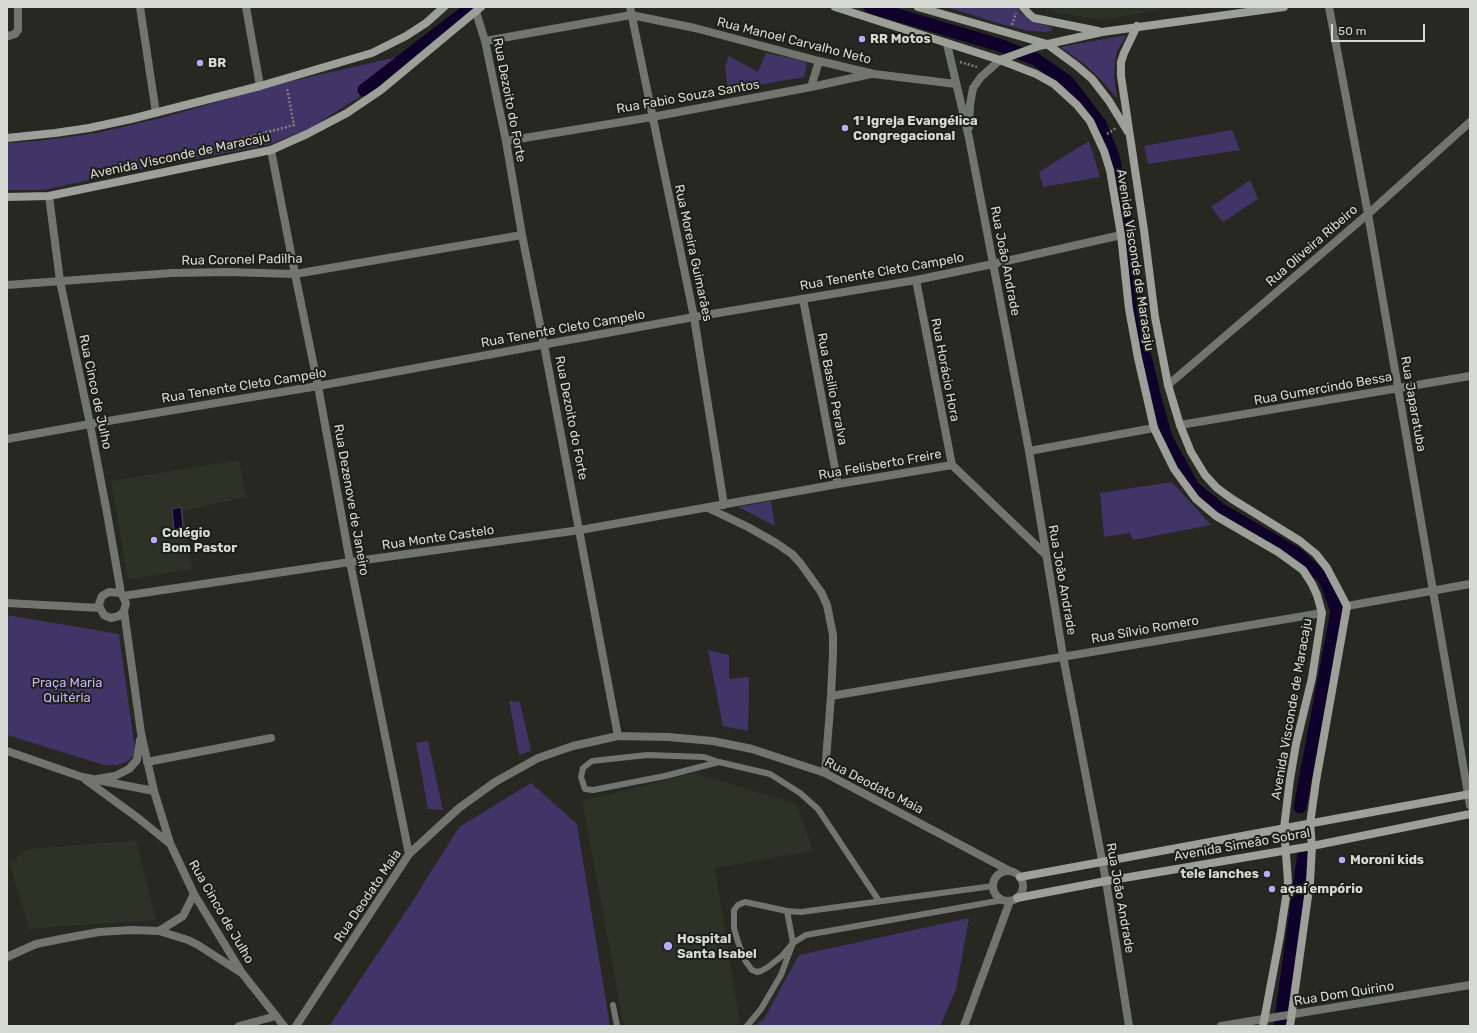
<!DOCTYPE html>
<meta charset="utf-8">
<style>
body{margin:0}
#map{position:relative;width:1477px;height:1033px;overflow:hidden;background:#262821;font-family:Rubik,sans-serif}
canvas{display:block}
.frame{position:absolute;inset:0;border:8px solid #d6d8d3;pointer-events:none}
.scale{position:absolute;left:1331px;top:24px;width:94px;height:18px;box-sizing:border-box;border:2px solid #d6d8d3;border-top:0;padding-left:5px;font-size:12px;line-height:14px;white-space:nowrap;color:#d6d8d3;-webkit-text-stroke:3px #1d1f17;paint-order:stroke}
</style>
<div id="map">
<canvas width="1477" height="1033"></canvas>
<div class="frame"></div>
<div class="scale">50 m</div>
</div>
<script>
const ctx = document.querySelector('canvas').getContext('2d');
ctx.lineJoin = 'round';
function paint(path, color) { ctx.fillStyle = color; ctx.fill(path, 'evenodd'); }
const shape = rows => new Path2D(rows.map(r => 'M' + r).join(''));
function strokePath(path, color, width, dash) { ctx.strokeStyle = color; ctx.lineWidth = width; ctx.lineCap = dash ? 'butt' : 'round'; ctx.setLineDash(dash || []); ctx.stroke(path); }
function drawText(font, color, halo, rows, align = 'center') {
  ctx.font = font + ' Rubik,sans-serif'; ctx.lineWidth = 4; ctx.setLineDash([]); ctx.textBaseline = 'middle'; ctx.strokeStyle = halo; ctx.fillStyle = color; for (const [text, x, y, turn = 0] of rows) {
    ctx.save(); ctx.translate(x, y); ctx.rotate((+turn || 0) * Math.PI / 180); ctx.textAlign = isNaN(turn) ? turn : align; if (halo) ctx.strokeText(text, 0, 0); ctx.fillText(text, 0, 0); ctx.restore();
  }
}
paint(shape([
 [1042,7,1173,7,1103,20,1062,14],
 [239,460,246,497,183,511,192,569,128,580,111,481],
 [694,773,797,804,813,851,715,868,740,1024,732,1026,624,1026,582,801],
 [136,840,156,920,29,929,9,862,30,849]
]), '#2e3125');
paint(shape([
 [947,7,1018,7,1019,11,1029,20,1051,27,1052,31,1045,32,1028,31,1001,24],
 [1127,35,1117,51,1115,60,1114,76,1117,98,1101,80,1083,63,1060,47],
 [766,53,804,61,807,64,804,77,728,90,725,66,729,56,758,72],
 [401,56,361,87,365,93,311,128,268,145,126,172,44,190,7,190,7,143,37,141,97,133,165,117,279,84],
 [1232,130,1240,150,1148,164,1144,146],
 [1089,141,1100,177,1043,187,1039,172],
 [1250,180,1258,199,1223,222,1211,207],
 [1172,482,1211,525,1133,540,1130,533,1104,537,1100,493],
 [771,501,775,526,738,507],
 [7,615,119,634,135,750,133,756,128,761,118,765,104,765,7,735],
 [708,650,729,655,729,679,749,677,748,731,723,726],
 [509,701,520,702,531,751,519,755],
 [428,741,443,810,428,809,416,743],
 [531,783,577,824,610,1026,329,1026,414,899,459,827],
 [969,918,956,990,940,1026,754,1026,764,1019,799,955]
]), '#413467');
const water = shape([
 [181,507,183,528,174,529,172,509,181,507]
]);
paint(water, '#0f012a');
strokePath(water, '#4b425d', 1);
strokePath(shape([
 [870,7,999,45,1035,59,1068,82,1100,124,1113,156,1127,228,1142,344,1155,398,1166,438,1193,487,1221,510,1297,554,1325,579,1337,611,1300,807],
 [364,90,472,7],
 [1280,1026,1304,853]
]), '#0f012a', 13);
strokePath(shape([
 [1012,25,1016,13],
 [960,62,977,67],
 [1107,134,1116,128],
 [232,149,230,142,294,125,287,88]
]), '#7f817c', 2.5, [2, 2]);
strokePath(shape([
 [719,762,665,776,593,790,585,789,581,777,583,768,592,761,647,755,704,757,719,762,770,774,800,793,818,809,879,901],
 [993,886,801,912,787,911,745,902,738,905,734,910,734,928,738,942,746,962,752,970,757,972,761,971,768,967,782,956,793,943,806,935,1003,900],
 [613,1005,617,1026],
 [747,1026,761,1009,781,975,793,943,787,911]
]), '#727470', 6);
strokePath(shape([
 [140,7,156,113],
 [246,7,260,86],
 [630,7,694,317,724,505],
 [1329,7,1368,214,1470,805],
 [476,12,485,41,506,141,522,235,544,345,618,736],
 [7,35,9,36,15,34,18,30,18,7],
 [485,41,631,15,695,28,819,61,874,74,956,84],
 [947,44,969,138,1029,451,1063,656,1106,881,1129,1026],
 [811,87,819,61],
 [969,127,970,105,973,88,981,77,1000,60],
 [506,141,652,117,811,87,871,74],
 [271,150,295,274,318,386,350,562,409,854],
 [49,196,60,281,90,424,107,513,121,593,126,603,124,611,119,616,111,618,104,615,100,608,99,604,102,596,109,592,121,593],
 [916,280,952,465],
 [7,285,172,273,228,272,295,274,522,235],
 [803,299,838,484],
 [1168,385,1368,214,1470,122],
 [1180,425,1470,376],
 [7,439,90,424,318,386,694,317,916,280,993,264,1121,235],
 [1029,451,1154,428],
 [952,465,1045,554],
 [708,508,748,527,776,543,792,554,801,564,821,592,827,605,833,635,833,653,831,696,825,773],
 [123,596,350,562,580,530,838,484,952,465],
 [7,603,100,608],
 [1347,606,1470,584],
 [124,611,141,733,154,791,170,843,194,894,242,973,284,1026],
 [831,696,1322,613],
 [7,751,82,777,154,791],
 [147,762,271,738],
 [97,779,115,776,129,769,137,760,140,740],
 [86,780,138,818,169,843],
 '993 886a15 15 0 1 1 30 0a15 15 0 1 1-30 0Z',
 [159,931,183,916,194,894],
 [7,957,36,944,66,938,99,932,132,930,159,931,188,940,198,945,240,972],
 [239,1026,276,1016],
 [296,1026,409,854,459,808,495,782,538,758,573,746,618,736,668,737,713,741,752,749,825,773,1010,871],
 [964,1026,1010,901],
 [1221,1026,1470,985]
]), '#727470', 8);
strokePath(shape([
 [835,7,1000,60,1036,74,1054,84,1077,105,1090,121,1104,151,1110,170,1121,235,1129,309,1138,358,1154,428,1174,469,1196,499,1216,516,1278,552,1303,570,1312,584,1317,595,1322,613,1312,678,1296,744,1290,779,1284,828,1288,881,1286,897,1280,936,1263,1026],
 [918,7,1047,44,1077,66,1092,79,1109,101,1128,132],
 [1023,7,1029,14,1034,18,1098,31],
 [1137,26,1124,53,1121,62,1121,76,1144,230,1155,317,1168,385,1180,425,1191,452,1205,475,1217,488,1232,499,1300,541,1316,554,1327,568,1347,606,1316,781,1310,824,1312,846,1310,882,1290,1026],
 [1000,60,1039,46,1102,32,1284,7],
 [7,138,55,133,89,128,131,119,260,86,372,53,406,36,426,23,444,7],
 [7,197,49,196,271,150,307,134,347,113,381,90,481,7],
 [1020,877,1470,794],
 [1017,898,1106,881,1312,846,1470,814]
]), '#9d9f99', 8);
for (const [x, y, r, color] of [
 [862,39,4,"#b9aaf7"],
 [200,63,4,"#b9aaf7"],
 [845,128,4,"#b9aaf7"],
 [154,540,4,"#b9aaf7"],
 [1342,860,4,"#b9aaf7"],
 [1267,874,4,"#b9aaf7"],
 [1272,889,4,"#b9aaf7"],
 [668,946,5,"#b9aaf7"]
]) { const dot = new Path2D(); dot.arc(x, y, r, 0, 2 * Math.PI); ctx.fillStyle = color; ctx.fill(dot); strokePath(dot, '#1d1f17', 1.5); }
drawText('bold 13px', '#d6d8d3', '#1d1f17', [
 ["RR Motos",870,39],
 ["BR",208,63],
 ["1ª Igreja Evangélica",853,121],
 ["Congregacional",853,136],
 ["Colégio",162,533],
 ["Bom Pastor",162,548],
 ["Moroni kids",1350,860],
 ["tele lanches",1259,874,"right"],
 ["açaí empório",1280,889],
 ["Hospital",677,939],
 ["Santa Isabel",677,954]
], 'left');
drawText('13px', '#d6d8d3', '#1d1f17', [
 ["Rua Manoel Carvalho Neto",794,41,14],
 ["Rua Fabio Souza Santos",688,97,-10],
 ["Rua Dezoito do Forte",509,100,79],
 ["Avenida Visconde de Maracaju",180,156,-12],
 ["Rua Oliveira Ribeiro",1312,246,-41],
 ["Rua Moreira Guimarães",693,253,78],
 ["Rua Coronel Padilha",242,260,-1],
 ["Avenida Visconde de Maracaju",1135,260,81],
 ["Rua João Andrade",1005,261,79],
 ["Rua Tenente Cleto Campelo",882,272,-10],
 ["Rua Tenente Cleto Campelo",563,329,-10],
 ["Rua Horácio Hora",945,370,79],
 ["Rua Tenente Cleto Campelo",244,386,-9],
 ["Rua Basilio Peralva",832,389,79],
 ["Rua Gumercindo Bessa",1323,389,-10],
 ["Rua Cinco de Julho",95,392,78],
 ["Rua Japaratuba",1413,404,80],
 ["Rua Dezoito do Forte",571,418,79],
 ["Rua Felisberto Freire",880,465,-10],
 ["Rua Dezenove de Janeiro",351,500,80],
 ["Rua Monte Castelo",438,538,-8],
 ["Rua João Andrade",1062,580,80],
 ["Rua Sílvio Romero",1145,630,-10],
 ["Avenida Visconde de Maracaju",1292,709,-80],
 ["Rua Deodato Maia",874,786,27],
 ["Avenida Simeão Sobral",1242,845,-10],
 ["Rua Deodato Maia",368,896,-56],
 ["Rua João Andrade",1120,898,80],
 ["Rua Cinco de Julho",221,912,60],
 ["Rua Dom Quirino",1344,994,-9]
]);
drawText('13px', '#c1b3fd', '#1d1f17', [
 ["Praça Maria",67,683],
 ["Quitéria",67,698]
]);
</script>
